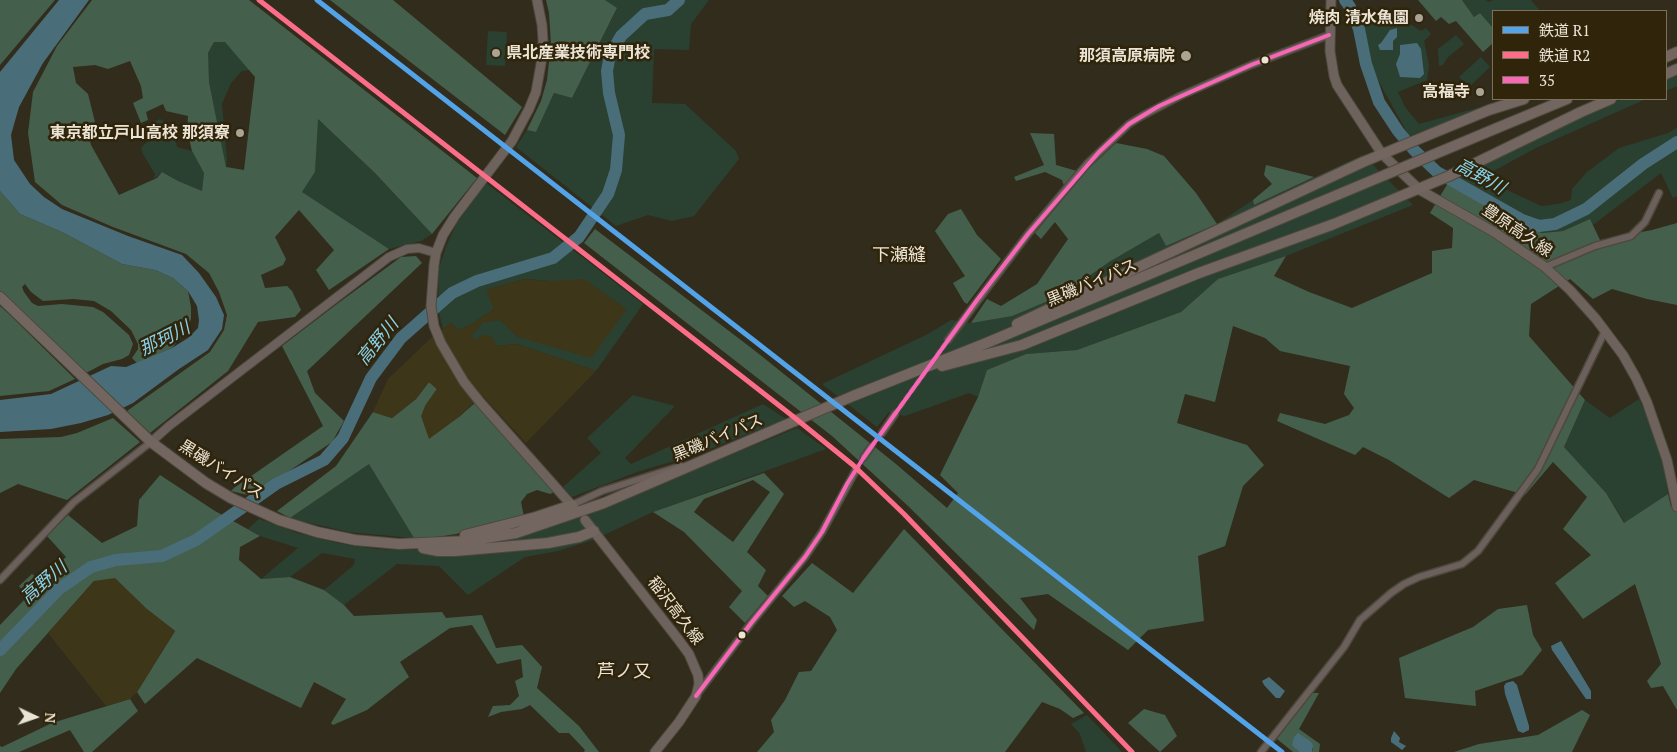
<!DOCTYPE html>
<meta charset="utf-8">
<style>
body{margin:0}
#map{position:relative;width:1677px;height:752px;overflow:hidden;background:#322c1d;font-family:"PT Serif","Noto Sans JP",serif}
canvas{display:block}
.legend{position:absolute;left:1492px;top:10px;width:175px;height:90px;box-sizing:border-box;background:#30250b;border:1px solid #7b715b;margin:0;padding:6px 9px;list-style:none;font-size:15px;color:#ebe4d4}
.legend li{display:flex;align-items:center;gap:10px;height:25px}
.legend b{width:25px;border:1px solid #7b715b}
.north{position:absolute;left:10px;top:692px;width:50px;height:50px;-webkit-text-stroke:4px #30250b;paint-order:stroke;rotate:93deg;font-size:14px;font-weight:700;line-height:20px;text-align:center;color:#ebe4d4}
.north::after{content:'';display:block;margin:auto;width:18px;height:22px;background:#ebe4d4;clip-path:polygon(50% 0,100% 100%,50% 72%,0 100%)}
</style>
<div id="map">
<canvas width="1677" height="752"></canvas>
<ul class="legend">
<li><b style="height:6px;background:#53a3e8"></b>鉄道 R1</li>
<li><b style="height:6px;background:#fb6d88"></b>鉄道 R2</li>
<li><b style="height:6px;background:#fa66b7"></b>35</li>
</ul>
<div class="north">N</div>
</div>
<script>
const ctx = document.querySelector('canvas').getContext('2d');
ctx.lineJoin = 'round';
function paint(path, color) { ctx.fillStyle = color; ctx.fill(path, 'evenodd'); }
const shape = rows => new Path2D(rows.map(r => 'M' + r).join(''));
function strokePath(path, color, width, dash) { ctx.strokeStyle = color; ctx.lineWidth = width; ctx.lineCap = dash ? 'butt' : 'round'; ctx.setLineDash(dash || []); ctx.stroke(path); }
function drawText(font, color, halo, rows, align = 'center') {
  ctx.font = font + ' "PT Serif","Noto Sans JP",serif'; ctx.lineWidth = 5; ctx.setLineDash([]); ctx.textBaseline = 'middle'; ctx.strokeStyle = halo; ctx.fillStyle = color; for (const [text, x, y, turn = 0] of rows) {
    ctx.save(); ctx.translate(x, y); ctx.rotate((+turn || 0) * Math.PI / 180); ctx.textAlign = isNaN(turn) ? turn : align; if (halo) ctx.strokeText(text, 0, 0); ctx.fillText(text, 0, 0); ctx.restore();
  }
}
paint(shape([
 [605,0,709,0,691,24,689,50,654,49,652,103,685,104,736,151,739,159,694,216,672,221,648,215,616,226,516,147,527,130,536,132,554,93,572,98,617,9],
 [1462,0,1485,0,1489,2,1493,0,1531,0,1540,11,1493,11,1493,28,1480,13,1474,17],
 [1389,9,1398,25,1410,24,1421,31,1426,28,1431,34,1424,41,1429,66,1427,80,1398,92,1405,107,1419,124,1481,107,1483,109,1409,136,1374,73,1362,19],
 [488,31,507,32,505,66,486,65],
 [1456,35,1464,44,1447,58,1443,65,1439,66,1438,49],
 [225,41,250,70,242,71,231,83,222,104,227,159,226,168,209,82,208,64,208,53,214,42],
 [1481,57,1490,67,1469,87,1459,77],
 [1677,75,1677,86,1666,91,1666,80],
 [1622,99,1646,99,1536,148,1486,175,1484,179,1541,206,1558,204,1571,200,1572,189,1587,172,1619,148,1668,133,1677,128,1677,196,1673,198,1661,173,1593,225,1590,219,1563,231,1542,233,1527,228,1448,183,1456,177,1551,130],
 [317,118,375,173,432,234,421,241,389,249,302,192,315,172],
 [160,119,167,123,174,133,177,147,192,151,204,173,202,191,178,181,162,172,154,179,155,174,143,154,141,148,148,141,144,127],
 [1363,155,1413,205,1286,256,1218,279,1181,312,1077,350,1026,354,987,370,978,397,969,393,905,416,889,412,877,427,822,384,928,334,951,320,971,323,1109,262,1159,233,1166,246,1217,224,1253,200,1254,205],
 [486,183,643,304,596,371,517,344,497,346,475,341,471,336,483,322,500,320,518,337,550,281,524,279,487,290,494,309,472,324,458,330,451,323,443,329,439,313,438,271,447,244,457,223],
 [633,395,675,406,625,458,631,464,763,404,786,419,694,455,637,472,572,497,563,487,601,453,587,438],
 [1639,399,1654,432,1664,467,1668,494,1625,523,1606,493,1564,447,1585,400,1610,418],
 [797,428,826,449,653,512,593,540,558,551,525,557,468,595,439,566,397,564,344,605,324,590,354,565,355,559,322,553,290,577,261,579,298,548,260,536,248,529,259,519,297,533,338,543,376,549,406,550,459,548,504,540,534,533,585,514],
 [370,463,414,538,348,532,290,518],
 [1087,715,1122,752,1086,752,1080,734,1071,724]
]), '#2a4131');
paint(shape([
 [0,0,55,0,0,65],
 [92,0,249,0,477,178,432,234,375,173,318,119,315,172,302,192,389,249,329,290,316,270,334,250,299,210,275,237,286,259,283,265,261,275,265,288,287,286,292,291,301,310,295,317,258,322,228,371,150,433,127,411,210,352,224,330,227,315,219,292,209,273,186,254,113,227,62,205,35,182,28,133,33,92,57,46],
 [214,42,225,42,255,77,244,170,226,167,209,82,208,53],
 [130,61,141,86,143,98,133,103,141,123,148,120,146,112,163,104,166,111,188,116,187,130,192,151,204,173,202,191,178,181,162,172,157,178,119,195,91,145,86,127,95,122,88,94,76,83,73,67,95,65,108,69],
 [330,0,393,0,522,107,505,135],
 [546,0,605,0,617,8,572,98,554,93,536,132,527,130,541,101,547,80,551,44,549,13],
 [1418,0,1462,0,1474,17,1480,13,1493,28,1493,43,1483,52,1456,21,1449,24,1441,17,1436,21],
 [1030,133,1054,134,1056,165,1084,173,1116,143,1147,149,1164,156,1196,193,1217,224,1166,246,1159,233,1109,262,1060,296,1012,316,971,323,987,299,1001,306,1037,284,1068,239,1055,222,1041,239,1035,233,1067,194,1062,180,1045,172,1016,181,1014,177,1044,165],
 [1266,165,1314,177,1254,205,1253,200,1272,184,1264,175],
 [1448,183,1527,228,1542,233,1563,231,1590,219,1600,240,1652,230,1677,223,1677,305,1647,299,1612,289,1593,299,1570,279,1531,304,1529,336,1585,400,1564,447,1606,493,1624,523,1668,494,1671,507,1677,508,1677,710,1663,686,1651,688,1647,681,1661,664,1635,584,1583,619,1555,583,1591,555,1563,529,1587,497,1553,462,1525,495,1474,480,1449,498,1389,460,1363,447,1355,455,1277,421,1280,413,1325,424,1349,415,1354,408,1344,394,1350,366,1280,351,1265,338,1233,326,1215,402,1185,394,1177,423,1247,445,1264,465,1243,486,1225,546,1198,556,1204,621,1148,630,1128,650,1048,594,1020,598,1037,620,1034,630,907,505,832,436,584,243,595,229,754,350,896,464,947,508,958,493,940,475,978,397,987,370,1026,354,1077,350,1181,312,1218,279,1286,256,1274,276,1309,292,1352,308,1432,273,1432,251,1452,248,1453,228,1430,213],
 [0,191,20,214,64,233,122,264,155,270,173,278,188,291,191,307,191,319,186,330,172,348,137,363,132,358,138,349,138,344,131,330,111,311,94,301,73,299,43,301,31,292,25,284,22,287,24,292,32,303,38,306,62,304,93,307,103,312,129,335,133,344,129,355,122,359,103,364,86,373,0,291],
 [961,209,977,235,1001,259,967,304,964,302,953,283,965,276,935,231,948,214],
 [416,256,422,263,307,371,315,393,344,421,332,442,252,496,231,491,234,488,323,426,282,346,337,304,401,257],
 [0,306,10,315,75,379,49,391,0,396],
 [429,382,437,389,425,406,459,417,476,402,556,491,550,494,537,490,527,494,521,502,524,517,456,534,424,539,414,538,369,464,290,518,277,511,336,466,373,412,392,418,416,399],
 [113,418,140,442,67,500,18,484,0,493,0,439,61,437,77,433],
 [764,473,784,494,747,552,766,570,758,586,768,596,745,623,729,607,742,591,684,532,653,512],
 [753,480,770,492,733,542,694,512,704,499],
 [160,475,215,511,260,536,240,547,239,560,261,579,290,577,324,590,344,605,354,616,442,612,446,618,482,615,496,648,522,645,542,667,537,688,579,726,599,752,584,752,585,750,569,733,559,733,530,705,522,709,501,712,488,717,493,706,510,705,519,696,515,681,523,677,521,659,497,664,472,625,450,628,400,662,409,677,367,710,333,725,331,723,346,699,314,682,301,708,197,658,145,704,137,692,175,631,148,610,94,581,16,669,0,693,0,625,27,597,19,586,32,574,41,581,66,557,47,536,68,515,102,543,137,526,139,500],
 [904,529,1084,713,1073,718,1060,709,1042,702,1005,752,757,752,774,732,771,720,785,700,799,672,811,671,837,630,830,617,805,601,794,607,782,596,812,563,853,593],
 [1527,605,1533,635,1542,650,1522,675,1475,691,1476,706,1405,698,1399,658,1473,627,1498,609],
 [1312,693,1319,693,1299,729,1320,744,1319,752,1312,752,1313,748,1296,749,1299,752,1293,752,1277,739],
 [130,699,138,711,92,752,84,752,70,730,19,752,0,752,0,746,2,747,52,723],
 [1144,709,1165,715,1177,736,1160,752,1128,723],
 [1582,710,1590,715,1572,752,1454,752,1479,744,1538,735]
]), '#44604d');
paint(shape([
 [524,279,550,281,584,279,627,309,591,358,518,337,500,320,483,322,471,336,475,340,482,335,491,336,497,346,517,344,596,371,526,443,482,395,459,417,429,439,421,416,425,406,437,389,429,382,416,399,392,418,373,412,388,379,431,338,451,323,458,330,472,324,494,309,486,290],
 [115,578,148,610,175,631,137,692,130,699,106,706,48,633,94,581]
]), '#3e3619');
paint(shape([
 [59,0,89,0,43,63,19,107,11,135,14,160,30,184,44,197,62,209,128,236,182,255,199,273,216,297,224,315,222,329,208,350,179,369,133,403,108,415,81,423,51,429,0,432,0,400,51,394,111,366,126,367,172,348,188,338,198,328,199,320,197,306,188,291,173,278,155,270,122,264,64,233,20,214,0,191,0,72],
 [1397,28,1397,37,1393,41,1393,50,1380,50,1378,45,1381,43,1390,30],
 [1417,43,1421,49,1424,74,1420,78,1400,77,1396,64,1400,54,1400,45],
 [1561,641,1591,691,1591,699,1586,699,1552,650,1551,646],
 [1269,677,1285,691,1280,698,1276,698,1264,685,1262,681],
 [1513,681,1517,685,1529,726,1529,730,1523,733,1518,731,1505,694,1504,686,1506,683],
 [1394,731,1400,738,1399,742,1406,746,1402,750,1391,742,1391,738],
 [1298,733,1310,741,1313,745,1312,752,1299,752,1292,745,1294,737]
]), '#496e79');
strokePath(shape([
 [1345,0,1350,7,1359,29,1366,64,1379,102,1398,131,1414,150,1437,172,1522,220,1539,226,1555,224,1586,209,1643,164,1677,142],
 [0,650,59,589,91,567,116,560,162,556,196,540,276,484,324,460,343,438,371,378,401,338,452,293,477,281,553,258,579,237,608,194,616,170,619,135,609,93,607,71,610,55,621,36,645,14,668,10,679,0]
]), '#496e79', 12);
strokePath(shape([
 [895,414,948,340],
 [871,447,882,433],
 [856,470,864,457]
]), '#4e4838', 6, [6, 3]);
const minor = shape([
 [1545,267,1595,246,1631,236,1645,222,1659,193],
 [948,340,1028,234,1088,163,1129,124,1142,116,1180,96,1251,65,1329,35],
 [882,433,895,414],
 [864,457,871,447],
 [572,505,602,491,681,466],
 [0,580,74,502,151,442],
 [698,693,752,622,805,557,822,532,856,470],
 [1261,752,1344,647,1360,620,1391,593,1404,584,1419,577,1462,564,1478,551,1538,469,1605,331]
]);
const tertiary = shape([
 [151,442,169,426,389,257,407,249,419,248,436,253]
]);
const secondary = shape([
 [537,0,542,25,543,41,542,58,536,92,529,109,512,141,455,216,443,235,436,253,434,265,431,306,434,326,441,343,464,382,480,402,575,509],
 [1331,0,1330,51,1334,76,1337,85,1382,154,1420,190,1494,232,1545,267,1570,290,1596,319,1623,355,1636,378,1647,402,1667,460,1677,507],
 [585,520,678,639,689,654,698,675,699,684,696,696,679,722,655,752]
]);
const trunk = shape([
 [1666,57,1677,52],
 [1666,74,1677,69],
 [1497,128,1567,99],
 [0,297,151,442,206,483,231,498,279,520,317,532,355,540,399,544,468,541,516,533,604,503,853,396,984,344,1318,203],
 [1017,324,1363,162,1489,110,1524,99],
 [942,366,1022,345,1199,273,1334,224,1449,176,1581,112,1611,99],
 [465,535,536,517,572,505],
 [423,548,438,551,455,551,548,543,579,537,594,531]
]);
strokePath(minor, '#4e493c', 9);
strokePath(tertiary, '#4e493c', 10);
strokePath(secondary, '#4e493c', 11);
strokePath(trunk, '#4e493c', 12);
strokePath(minor, '#6c605d', 6);
strokePath(tertiary, '#6c605d', 8);
strokePath(secondary, '#6e625d', 9);
strokePath(trunk, '#736660', 10);
const trunkBridge = shape([
 [1318,203,1497,128]
]);
strokePath(trunkBridge, '#4e493c', 12, []);
strokePath(trunkBridge, '#736660', 10);
strokePath(shape([
 [696,696,752,622,805,557,822,532,847,484,864,457,977,300,1028,234,1099,152,1129,124,1159,106,1251,65,1329,35]
]), '#fa66b7', 4);
strokePath(shape([
 [317,0,1282,752]
]), '#53a3e8', 5);
strokePath(shape([
 [259,0,790,414,853,465,904,514,1132,752]
]), '#fb6d88', 5);
for (const [x, y, r, color] of [
 [1419,18,5,"#aaa494"],
 [496,53,5,"#aaa494"],
 [1186,56,6,"#aaa494"],
 [1265,60,4.5,"#ebe4d4"],
 [1480,92,5,"#aaa494"],
 [240,133,5,"#aaa494"],
 [742,635,4.5,"#ebe4d4"]
]) { const dot = new Path2D(); dot.arc(x, y, r, 0, 2 * Math.PI); ctx.fillStyle = color; ctx.fill(dot); strokePath(dot, '#30250b', 2); }
drawText('bold 16px', '#ebe4d4', '#30250b', [
 ["焼肉 清水魚園",1409,18],
 ["県北産業技術専門校",506,53,"left"],
 ["那須高原病院",1175,56],
 ["高福寺",1470,92],
 ["東京都立戸山高校 那須寮",230,133]
], 'right');
drawText('16px', '#ebe4d4', '#30250b', [
 ["豊原高久線",1517,231,34],
 ["黒磯バイパス",1092,283,-23],
 ["黒磯バイパス",718,438,-23],
 ["黒磯バイパス",221,470,32],
 ["稲沢高久線",675,611,53]
]);
drawText('italic 18px', '#88d2ea', '#30250b', [
 ["高野川",1480,177,29],
 ["那珂川",165,339,-27],
 ["高野川",378,342,-51],
 ["高野川",44,583,-41]
]);
drawText('18px', '#ebe4d4', '#30250b', [
 ["下瀬縫",899,256],
 ["芦ノ又",624,672]
]);
</script>
